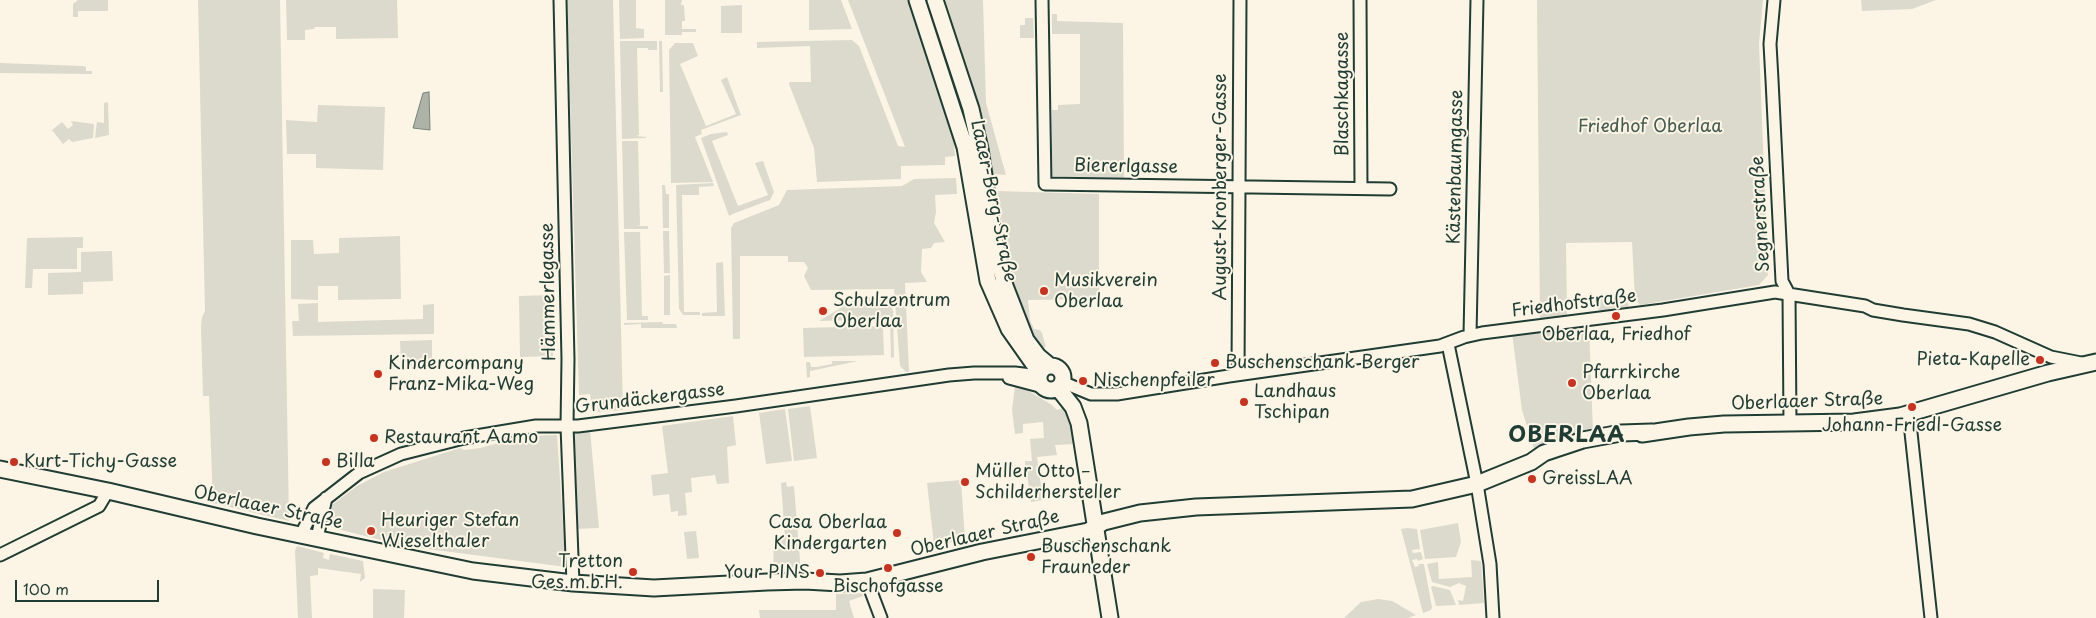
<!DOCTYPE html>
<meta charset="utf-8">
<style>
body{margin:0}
#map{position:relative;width:2096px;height:618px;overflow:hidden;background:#fcf5e5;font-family:"Playpen Sans",sans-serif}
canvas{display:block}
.scale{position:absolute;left:15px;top:580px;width:144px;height:22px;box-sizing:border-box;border:2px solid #1f3d34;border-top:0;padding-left:6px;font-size:15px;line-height:18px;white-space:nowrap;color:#1f3d34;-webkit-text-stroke:4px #fcf5e5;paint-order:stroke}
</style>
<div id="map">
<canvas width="2096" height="618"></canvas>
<div class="scale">100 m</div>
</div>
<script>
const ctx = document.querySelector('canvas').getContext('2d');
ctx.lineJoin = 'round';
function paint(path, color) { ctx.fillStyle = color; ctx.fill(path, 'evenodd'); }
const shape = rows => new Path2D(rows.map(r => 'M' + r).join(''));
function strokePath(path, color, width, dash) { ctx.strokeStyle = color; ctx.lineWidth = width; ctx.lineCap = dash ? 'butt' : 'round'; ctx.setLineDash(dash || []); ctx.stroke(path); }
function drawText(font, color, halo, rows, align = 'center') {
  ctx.font = font + ' "Playpen Sans",sans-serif'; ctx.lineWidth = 4; ctx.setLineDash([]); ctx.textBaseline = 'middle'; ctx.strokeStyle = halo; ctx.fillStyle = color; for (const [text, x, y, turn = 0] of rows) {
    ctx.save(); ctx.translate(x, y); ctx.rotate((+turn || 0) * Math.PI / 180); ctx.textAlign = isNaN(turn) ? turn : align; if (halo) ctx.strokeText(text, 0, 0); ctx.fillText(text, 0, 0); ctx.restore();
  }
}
paint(shape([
 [78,0,108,0,108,11,78,11,78,17,73,17,73,4],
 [198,0,280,0,289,521,213,503,209,396,203,396,201,327,202,317,205,311],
 [286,0,397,0,398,38,336,39,336,27,315,27,314,29,305,30,305,40,287,40],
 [567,0,613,0,623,410,598,412,597,401,591,401,590,394,579,395],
 [619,0,636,0,636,28,644,29,644,38,620,39],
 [665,0,682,0,681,5,684,5,685,21,682,21,682,29,696,29,696,32,682,32,682,35,665,35],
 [809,0,841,0,852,29,809,30],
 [848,0,908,0,954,143,955,156,945,157,945,165,901,166,901,179,817,182,814,148,789,84,790,82,811,82,810,46,757,48,757,42,852,40,859,46,898,146,905,147],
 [923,0,929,0,966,113,978,168],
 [944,0,983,0,986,103,1006,175,993,174,986,131],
 [1537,0,1763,0,1759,44,1768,275,1759,285,1640,305,1635,299,1632,242,1566,243,1567,316,1540,320],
 [1861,0,1936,0,1912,9,1862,11],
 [742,5,742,33,721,33,721,6],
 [1052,14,1057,14,1057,21,1123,23,1124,178,1052,176,1052,110,1058,110,1058,105,1080,104,1080,34,1052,34],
 [1025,18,1033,18,1034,38,1020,38,1020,25,1025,25],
 [620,41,657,41,657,50,648,50,648,48,637,48,639,135,636,136,646,137,646,138,622,139],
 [659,41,662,41,663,92,660,92],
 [675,43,693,43,698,56,680,64,706,126,736,114,721,80,727,77,741,115,701,130,702,134,695,137,713,182,671,183,669,50],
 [0,63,83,66,86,67,86,71,92,71,92,74,0,73],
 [108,102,109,135,95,138,97,122,104,123,104,103],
 [318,105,385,107,383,170,316,168,316,154,287,154,286,120,317,122],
 [71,121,94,124,93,138,72,142,69,139,63,144,52,130,62,122,68,129,73,125],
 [727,132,728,135,712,141,738,206,768,195,755,163,763,161,774,192,770,200,735,213,731,203,735,213,729,216,701,138,711,134],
 [622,141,638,141,640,225,638,226,648,226,648,229,624,229],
 [956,178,957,194,935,195,936,212,934,223,945,242,934,243,931,248,922,249,921,272,927,282,905,283,909,372,906,372,900,366,894,289,811,290,804,276,808,268,804,262,788,262,788,256,740,256,740,339,733,339,731,228,734,223,779,205,787,190,902,186,914,179],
 [713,183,714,186,699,187,699,195,682,195,684,312,700,312,700,315,683,315,679,309,676,185],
 [662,185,665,185,666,194,669,194,669,228,663,228],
 [997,191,1099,194,1099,299,1028,300,1030,320,1034,329,1040,330,1042,333,1046,347,1038,347,1024,323,1011,281],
 [663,231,669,231,670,273,664,273],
 [624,232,640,232,642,316,648,316,648,320,627,320],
 [400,236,401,299,338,300,338,286,318,286,318,300,291,299,291,240,313,240,314,254,339,253,339,238],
 [83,237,83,248,77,248,77,269,33,269,32,288,25,288,27,238],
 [112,251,113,281,83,282,83,294,48,295,48,273,81,272,81,252],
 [723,262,725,316,702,316,702,313,717,312,716,263],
 [670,275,670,315,664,315,664,276],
 [1624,293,1627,298,1629,308,1619,310,1618,307,1610,308,1610,310,1601,311,1597,308,1596,304,1599,296],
 [551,295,553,356,520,357,519,296],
 [859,297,889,297,893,311,894,357,891,358,890,319,819,321],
 [318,303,318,322,423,319,423,305,434,304,434,334,293,336,292,321,299,321,298,304],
 [662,322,663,324,676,324,677,328,641,328,641,324,624,325,624,323],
 [1589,325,1593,432,1563,438,1534,449,1522,410,1512,333],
 [883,326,884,355,804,357,803,328],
 [432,340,432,365,401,366,400,341],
 [832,361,858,361,810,371,810,377,807,378,806,362,810,362,811,367,816,367,832,364],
 [1015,386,1022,387,1052,405,1057,410,1063,408,1071,418,1075,444,1055,445,1057,455,1037,457,1043,500,1031,502,1027,474,1025,474,1025,461,1032,461,1030,439,1044,438,1043,422,1023,424,1023,433,1015,434,1012,410],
 [810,406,817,458,794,461,788,409],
 [785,409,792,461,766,464,759,413],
 [733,416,736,445,727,447,729,483,717,484,715,475,691,478,692,492,685,493,687,515,678,516,678,511,671,512,669,494,653,496,651,475,668,473,662,426],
 [590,430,599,528,574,529,572,432],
 [557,435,566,567,405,546,333,528,332,505,357,486,384,472,460,448,464,450,480,448,525,436],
 [961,480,965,540,934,545,927,483],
 [786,482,787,487,794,486,801,573,773,571,774,538,785,537,781,483],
 [1458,523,1461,542,1456,557,1425,559,1420,530],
 [1407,528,1417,529,1420,549,1412,550,1413,553,1421,552,1423,559,1418,561,1417,559,1412,560,1415,567,1419,566,1418,564,1424,564,1432,607,1431,610,1423,613,1401,529],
 [696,531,699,558,687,559,684,532],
 [297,546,324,553,323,558,329,560,330,554,363,561,365,578,360,582,361,574,318,568,318,575,310,576,312,618,298,618,295,551],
 [1471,560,1481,561,1484,603,1459,605,1458,600,1463,601,1466,586,1459,583,1450,587,1432,582,1427,564,1438,562,1439,579,1472,577],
 [1433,586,1450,590,1456,605,1436,606,1431,587],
 [373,589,405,590,404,618,373,618],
 [862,593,863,596,849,601,854,618,760,618,759,610,836,610,836,594],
 [1378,599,1392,601,1416,615,1408,618,1344,618,1361,602]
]), '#dcdacc');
const water = shape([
 [429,92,430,130,413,128,423,93,429,92]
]);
paint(water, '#aeb3a7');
strokePath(water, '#758479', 1);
const street = shape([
 [560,0,568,359,567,426,573,583],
 [1042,0,1045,184,1390,189],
 [1360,0,1361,188],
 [1774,0,1770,44,1772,80,1782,281,1789,294,1790,424],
 [1470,335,1477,0],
 [1448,344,1477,484,1490,564,1493,618],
 [1238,374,1240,0],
 [1009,378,1043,387],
 [1062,382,1091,394,1117,394,1229,376,1440,346,1464,337,1482,333,1663,310,1775,292,1865,306,1873,310,1903,315,1969,324,1995,332,2051,357,2081,363],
 [1909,414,1931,618],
 [301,535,314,508,359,473,401,454,464,438,536,426,578,426,736,406,949,375,974,373,1015,373,1039,376],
 [317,538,326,498],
 [0,555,99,506,108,491],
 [867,581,881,618]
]);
const secondary = shape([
 [917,0,965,147,988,281,1009,329,1040,373],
 [935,0,971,109,980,149,993,234,1005,286,1026,340,1038,356,1050,366],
 '1039 378a12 12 0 1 1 24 0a12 12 0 1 1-24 0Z',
 [1058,388,1073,407,1079,423,1110,618],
 [1642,434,1689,427,1724,424,1854,422,1900,416,2048,373,2096,362],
 [0,469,108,491,257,526,473,571,573,583,654,588,767,582,805,581,840,583,867,581,982,552,1088,531,1104,522,1140,513,1196,507,1412,499,1477,484,1531,462,1544,453,1583,440,1621,433,1651,432]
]);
strokePath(street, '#1f3d34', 15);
strokePath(secondary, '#1f3d34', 19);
strokePath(street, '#fcf5e5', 11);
strokePath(secondary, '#fcf5e5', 15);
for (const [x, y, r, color] of [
 [1044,291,5,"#c8321e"],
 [823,311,5,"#c8321e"],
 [1616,316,5,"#c8321e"],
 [2040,360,5,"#c8321e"],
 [1215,363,5,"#c8321e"],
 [378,374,5,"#c8321e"],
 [1083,381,5,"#c8321e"],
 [1572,383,5,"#c8321e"],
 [1244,402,5,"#c8321e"],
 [1912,407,5,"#c8321e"],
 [374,438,5,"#c8321e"],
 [14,462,5,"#c8321e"],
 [326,462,5,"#c8321e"],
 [1532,479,5,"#c8321e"],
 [965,482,5,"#c8321e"],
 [371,531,5,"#c8321e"],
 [897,533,5,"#c8321e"],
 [1031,557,5,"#c8321e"],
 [888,568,5,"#c8321e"],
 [633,572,5,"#c8321e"],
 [820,573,5,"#c8321e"]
]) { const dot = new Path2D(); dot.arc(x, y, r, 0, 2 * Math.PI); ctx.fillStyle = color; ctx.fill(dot); strokePath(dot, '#fcf5e5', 2); }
drawText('18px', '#1f3d34', '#fcf5e5', [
 ["Blaschkagasse",1343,94,-90],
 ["Biererlgasse",1126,167,1],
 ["Kästenbaumgasse",1456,167,-89],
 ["August-Kronberger-Gasse",1221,187,-90],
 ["Laaer-Berg-Straße",993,201,78],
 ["Segnerstraße",1761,214,-93],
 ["Hämmerlegasse",549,292,-91],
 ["Friedhofstraße",1574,304,-7],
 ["Grundäckergasse",650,399,-7],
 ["Oberlaaer Straße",1807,402,-2],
 ["Oberlaaer Straße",268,508,12],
 ["Oberlaaer Straße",985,534,-13]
]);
drawText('18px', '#455c52', '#fcf5e5', [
 ["Friedhof Oberlaa",1650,127]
]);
drawText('18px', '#1f3d34', '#fcf5e5', [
 ["Musikverein",1054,281],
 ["Oberlaa",1054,302],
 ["Schulzentrum",833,301],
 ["Oberlaa",833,322],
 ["Oberlaa, Friedhof",1616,335,"center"],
 ["Pieta-Kapelle",2030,360,"right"],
 ["Buschenschank Berger",1225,363],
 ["Kindercompany",388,364],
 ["Franz-Mika-Weg",388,385],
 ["Pfarrkirche",1582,373],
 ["Oberlaa",1582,394],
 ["Nischenpfeiler",1093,381],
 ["Landhaus",1254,392],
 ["Tschipan",1254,413],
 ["Johann-Friedl-Gasse",1912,426,"center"],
 ["Restaurant Aamo",384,438],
 ["Kurt-Tichy-Gasse",24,462],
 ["Billa",336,462],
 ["Müller Otto –",975,472],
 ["Schilderhersteller",975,493],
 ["GreissLAA",1542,479],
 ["Heuriger Stefan",381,521],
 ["Wieselthaler",381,542],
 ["Casa Oberlaa",887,523,"right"],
 ["Kindergarten",887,544,"right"],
 ["Buschenschank",1041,547],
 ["Frauneder",1041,568],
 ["Tretton",623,562,"right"],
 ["Ges.m.b.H.",623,583,"right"],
 ["Your PINS",810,573,"right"],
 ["Bischofgasse",888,587,"center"]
], 'left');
ctx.letterSpacing = '1px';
drawText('bold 22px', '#1f3d34', '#fcf5e5', [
 ["OBERLAA",1567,436]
]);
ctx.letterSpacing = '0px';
</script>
